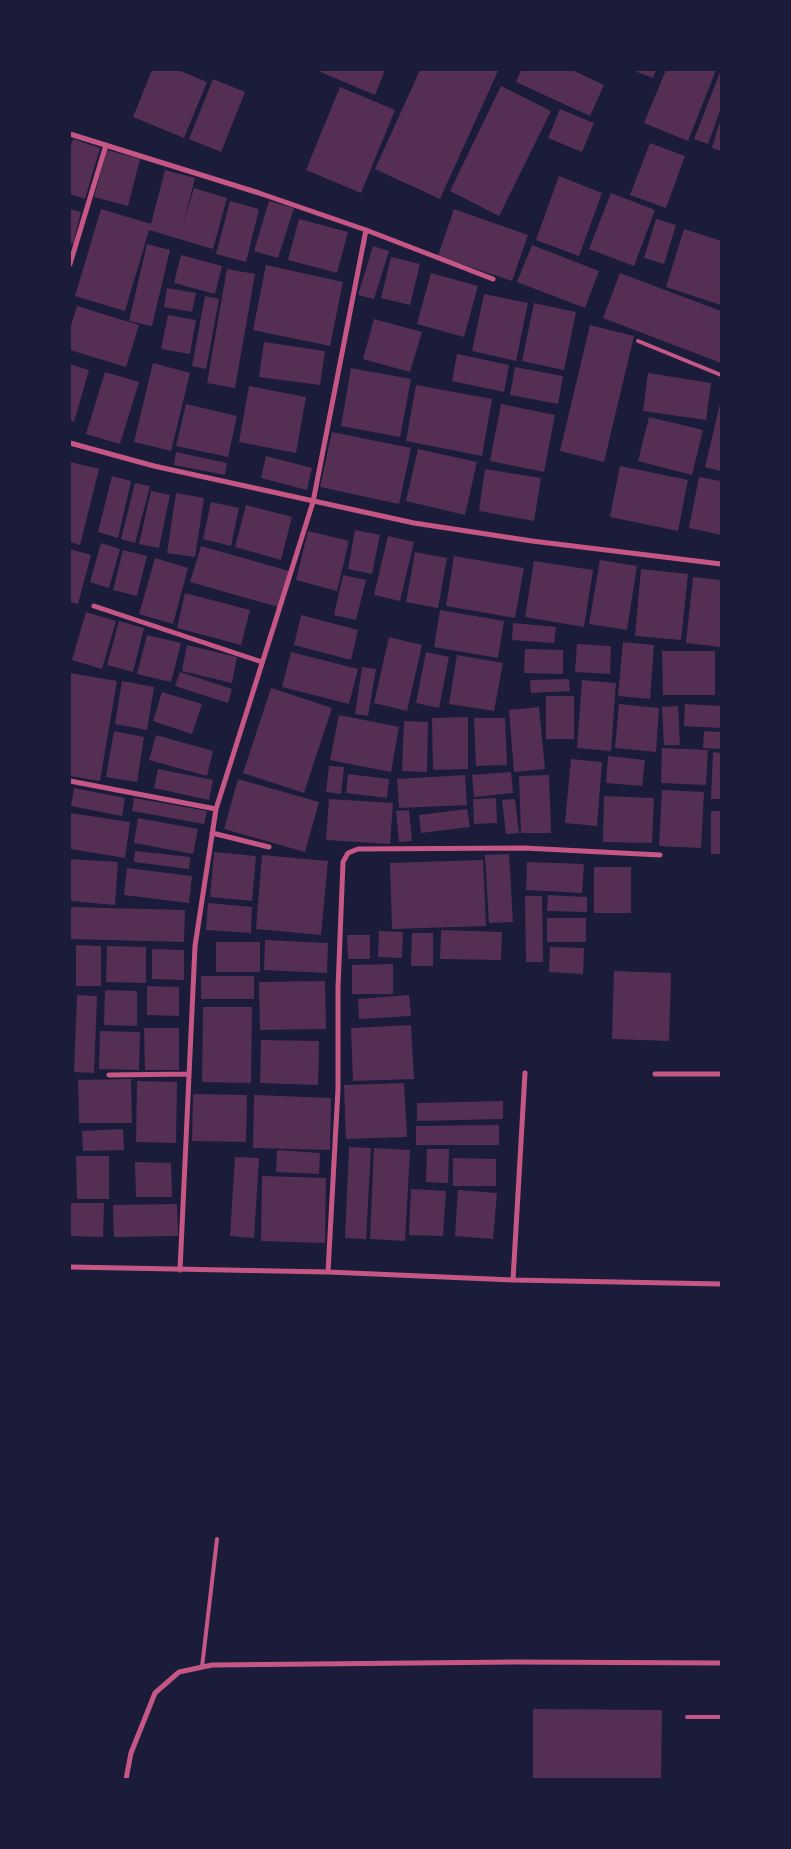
<!DOCTYPE html>
<style>
body{margin:0}
#map{position:relative;width:791px;height:1849px;overflow:hidden;background:#1b1b3a;font-family:"Noto Sans",sans-serif}
canvas{display:block}
.frame{position:absolute;inset:0;border:71px solid #1b1b3a;pointer-events:none}
</style>
<div id="map">
<canvas width="791" height="1849"></canvas>
<div class="frame"></div>
</div>
<script>
const ctx = document.querySelector('canvas').getContext('2d');
ctx.lineJoin = 'round';
function paint(path, color) { ctx.fillStyle = color; ctx.fill(path, 'evenodd'); }
const shape = rows => new Path2D(rows.map(r => 'M' + r).join(''));
function strokePath(path, color, width, dash) { ctx.strokeStyle = color; ctx.lineWidth = width; ctx.lineCap = dash ? 'butt' : 'round'; ctx.setLineDash(dash || []); ctx.stroke(path); }
paint(shape([
 [152,70,178,70,207,82,184,138,133,117],
 [316,70,385,70,375,95],
 [420,70,498,71,440,199,375,169],
 [521,70,572,70,604,85,590,116,516,82],
 [632,70,656,70,653,78],
 [666,70,716,70,688,141,644,123],
 [721,70,721,108,708,144,694,139],
 [213,79,245,92,221,152,189,139],
 [501,86,551,111,499,216,450,191],
 [340,87,395,110,361,193,306,170],
 [560,109,594,123,582,152,548,138],
 [719,124,721,125,721,151,712,148],
 [73,139,100,148,85,199,70,194,70,148],
 [650,143,685,156,666,208,630,195],
 [107,150,140,159,128,206,94,197],
 [165,170,195,178,183,225,194,188,227,198,213,249,149,230,125,311,75,296,101,209,151,224],
 [559,176,602,193,579,256,536,240],
 [611,193,655,210,634,266,589,249],
 [230,201,259,209,246,262,216,254],
 [269,201,294,208,278,258,254,251],
 [70,209,81,212,73,244,70,243],
 [454,209,528,235,512,281,438,256],
 [299,219,348,232,337,273,288,260],
 [656,219,676,225,664,264,644,258],
 [684,229,721,241,721,305,666,287],
 [147,244,170,250,152,326,129,321],
 [532,245,599,271,585,308,517,282],
 [373,246,389,251,374,299,358,295],
 [181,255,222,266,215,294,174,283],
 [391,257,420,264,410,305,381,298],
 [266,265,343,282,330,346,253,330],
 [227,269,255,274,235,388,207,383],
 [431,273,478,286,464,337,417,324],
 [620,273,721,311,721,363,603,318],
 [167,288,196,293,192,312,164,307],
 [484,294,528,303,516,361,472,351],
 [205,296,219,299,206,369,192,366],
 [534,303,576,312,564,370,522,361],
 [77,306,139,325,126,367,70,350,70,329],
 [168,315,196,320,190,354,161,349],
 [374,319,422,332,410,372,363,359],
 [590,325,634,336,604,462,560,451],
 [264,342,325,351,320,385,259,377],
 [457,354,509,365,504,392,452,381],
 [153,363,190,373,171,451,134,442],
 [70,364,89,370,74,422,70,420],
 [515,367,563,376,558,404,510,395],
 [351,368,411,379,400,437,341,426],
 [105,372,139,382,120,444,86,434],
 [648,373,711,383,706,420,643,411],
 [416,385,492,399,482,456,406,441],
 [249,386,306,397,296,453,239,442],
 [186,404,237,416,228,457,176,446],
 [501,404,555,415,544,472,490,461],
 [720,404,721,404,721,471,705,467],
 [649,417,703,430,692,475,638,461],
 [332,432,411,448,399,504,320,487],
 [418,449,477,462,465,515,406,501],
 [176,452,227,463,225,475,174,465],
 [266,456,312,468,307,490,261,478],
 [70,462,99,469,80,545,70,542],
 [620,466,688,480,678,531,610,517],
 [485,469,541,478,534,521,479,511],
 [112,476,131,481,118,538,98,532],
 [699,477,721,481,721,535,689,528],
 [135,483,150,486,135,543,121,539],
 [151,491,170,495,159,548,139,544],
 [176,493,204,498,195,557,167,553],
 [211,502,239,508,231,546,203,539],
 [246,505,292,517,281,560,235,547],
 [355,530,380,535,372,574,348,569],
 [308,531,349,541,337,591,296,580],
 [388,536,414,542,400,601,374,595],
 [101,543,120,549,109,588,90,582],
 [201,546,289,571,278,607,190,582],
 [70,549,91,555,78,604,70,602],
 [123,550,147,556,137,596,113,590],
 [415,552,447,558,438,608,406,602],
 [454,556,524,568,515,618,446,606],
 [155,558,188,568,173,624,139,614],
 [600,560,637,566,627,630,589,624],
 [534,561,593,570,584,627,525,617],
 [641,569,688,574,681,640,635,636],
 [343,575,366,580,356,620,334,615],
 [693,577,721,580,721,647,686,643],
 [185,593,250,610,241,645,177,628],
 [440,610,504,621,498,658,434,647],
 [86,612,116,621,102,669,72,660],
 [301,615,358,630,351,660,294,645],
 [119,621,144,628,133,672,107,665],
 [513,623,556,627,554,643,512,640],
 [147,635,181,643,171,682,137,674],
 [389,637,422,645,407,711,374,703],
 [623,642,654,645,650,699,618,696],
 [577,644,611,646,610,674,575,672],
 [187,645,237,657,232,683,182,671],
 [525,649,563,650,563,674,524,673],
 [662,651,715,651,715,695,663,695],
 [291,652,358,669,349,704,282,687],
 [426,652,449,657,439,708,416,703],
 [457,655,503,663,494,711,449,704],
 [362,667,376,669,368,716,355,714],
 [180,672,232,689,228,703,175,686],
 [70,673,117,681,100,781,70,776],
 [569,679,570,691,531,693,530,680],
 [582,680,616,683,611,751,577,748],
 [122,681,154,687,147,730,115,724],
 [271,688,332,708,304,793,243,773],
 [162,692,202,704,192,734,153,721],
 [546,696,574,696,574,739,546,739],
 [619,704,659,708,656,752,615,748],
 [685,704,721,706,721,728,684,726],
 [678,706,680,745,664,745,662,707],
 [539,707,545,769,514,772,509,710],
 [339,715,399,727,391,772,330,760],
 [468,717,468,769,433,770,432,718],
 [474,718,505,718,507,765,476,766],
 [404,721,428,722,427,772,402,771],
 [114,731,144,737,137,782,106,777],
 [704,731,721,732,721,749,703,748],
 [156,735,213,751,207,776,149,760],
 [662,748,708,750,706,785,661,783],
 [713,752,721,753,721,799,711,799],
 [608,756,645,760,642,786,606,783],
 [571,759,602,762,597,826,565,823],
 [329,766,344,767,341,794,326,792],
 [158,769,213,780,209,800,154,788],
 [511,772,513,793,474,797,472,775],
 [348,774,389,779,387,798,346,793],
 [465,775,467,805,399,808,397,779],
 [549,775,551,833,521,833,519,776],
 [238,779,319,802,305,852,224,829],
 [74,788,125,798,122,816,71,806],
 [662,790,704,792,701,848,659,846],
 [604,796,654,798,652,843,603,842],
 [134,798,207,811,204,824,132,811],
 [496,798,497,823,474,824,473,799],
 [329,799,393,803,390,844,326,840],
 [515,799,519,833,506,834,502,800],
 [467,809,470,827,421,833,419,815],
 [409,810,412,841,399,842,396,811],
 [711,811,721,811,721,854,711,854],
 [70,813,130,822,125,858,70,849],
 [138,818,198,829,193,854,134,843],
 [135,851,190,857,189,869,134,862],
 [214,852,256,856,252,901,210,897],
 [509,854,513,922,489,923,485,855],
 [262,855,328,861,321,935,256,929],
 [70,859,118,862,115,905,70,901],
 [483,860,486,926,392,929,390,863],
 [527,862,584,864,582,893,526,890],
 [594,867,631,867,631,913,594,913],
 [127,868,192,876,189,903,124,895],
 [548,895,587,897,587,912,547,911],
 [525,896,542,896,543,962,526,962],
 [208,903,252,907,251,933,206,930],
 [70,907,185,910,184,942,70,939],
 [547,918,586,918,586,942,547,942],
 [441,930,502,932,501,960,440,959],
 [379,931,403,932,402,958,378,957],
 [412,933,433,933,433,966,411,966],
 [347,935,370,935,370,959,348,959],
 [265,940,328,943,327,973,264,970],
 [216,942,260,942,260,972,216,972],
 [76,945,101,946,101,986,76,986],
 [107,946,146,947,146,983,106,982],
 [550,947,584,948,583,974,549,972],
 [152,949,184,950,184,980,152,979],
 [393,964,393,994,352,994,352,965],
 [614,971,671,973,669,1041,612,1039],
 [201,976,254,976,254,999,201,999],
 [325,981,326,1029,260,1030,259,982],
 [147,986,179,987,179,1016,147,1015],
 [105,990,137,991,137,1026,104,1025],
 [77,995,97,996,94,1073,74,1072],
 [409,995,411,1016,359,1019,358,999],
 [203,1007,252,1007,251,1083,202,1082],
 [411,1025,414,1079,353,1081,351,1028],
 [144,1028,179,1028,179,1070,145,1070],
 [100,1031,140,1032,139,1070,99,1069],
 [261,1040,319,1041,318,1085,260,1083],
 [131,1079,132,1123,79,1123,78,1080],
 [137,1081,177,1082,176,1143,136,1142],
 [404,1083,407,1137,346,1139,344,1085],
 [193,1094,247,1095,246,1142,192,1141],
 [254,1095,331,1098,330,1150,253,1148],
 [503,1101,503,1119,417,1121,417,1103],
 [499,1125,499,1145,416,1145,416,1126],
 [123,1129,124,1150,83,1151,82,1131],
 [349,1147,371,1148,366,1239,345,1238],
 [374,1148,410,1150,405,1241,370,1239],
 [427,1149,449,1149,448,1183,426,1182],
 [277,1150,320,1153,319,1174,276,1172],
 [76,1156,109,1156,109,1199,77,1199],
 [235,1157,259,1158,254,1238,230,1236],
 [453,1158,496,1159,496,1186,453,1186],
 [135,1162,171,1163,172,1197,136,1197],
 [262,1176,326,1178,325,1243,261,1241],
 [411,1189,446,1191,443,1236,409,1235],
 [458,1190,497,1193,493,1239,455,1236],
 [70,1203,104,1203,103,1237,70,1236],
 [177,1204,178,1236,114,1237,113,1205],
 [533,1709,662,1710,661,1779,533,1779]
]), '#542f53');
strokePath(shape([
 [638,341,721,375],
 [202,1667,217,1539],
 [687,1717,721,1717]
]), '#c65784', 4);
strokePath(shape([
 [70,134,259,193,366,230,493,279],
 [70,264,106,145],
 [70,443,154,466,414,523,532,541,721,564],
 [94,606,262,662],
 [70,781,216,809],
 [212,833,269,847],
 [655,1074,721,1074],
 [109,1075,189,1074],
 [70,1267,328,1272,513,1280,721,1284],
 [180,1270,195,946,216,809,313,502,366,230],
 [328,1272,338,1089,338,988,343,862,348,853,358,849,524,848,660,855],
 [513,1280,525,1073],
 [126,1779,131,1753,155,1693,179,1672,212,1665,515,1662,721,1663]
]), '#c65784', 5);
</script>
